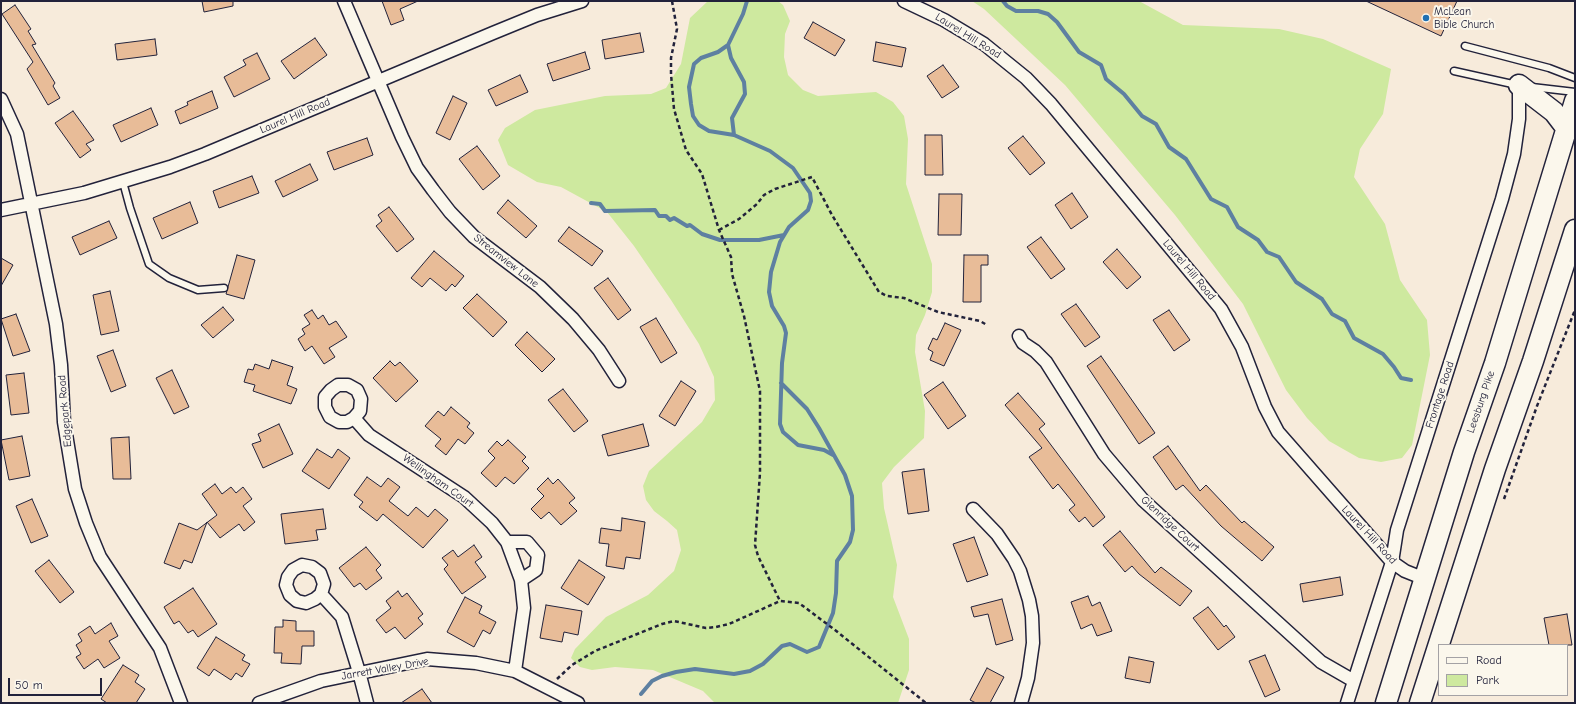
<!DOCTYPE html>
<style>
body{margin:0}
#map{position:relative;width:1576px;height:704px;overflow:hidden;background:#f7ebdb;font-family:"Comic Neue",sans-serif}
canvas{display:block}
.frame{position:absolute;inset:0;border:2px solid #22223b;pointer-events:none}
.legend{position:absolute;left:1438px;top:644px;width:130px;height:52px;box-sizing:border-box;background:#fbf7ec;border:1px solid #a4a2a5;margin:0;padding:5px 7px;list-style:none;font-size:12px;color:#22223b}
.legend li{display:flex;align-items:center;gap:8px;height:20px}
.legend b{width:20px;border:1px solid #a4a2a5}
.scale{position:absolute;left:8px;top:678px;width:94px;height:18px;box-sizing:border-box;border:2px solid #22223b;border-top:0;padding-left:5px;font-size:12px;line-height:14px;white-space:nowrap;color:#22223b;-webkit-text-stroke:3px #fbf7ec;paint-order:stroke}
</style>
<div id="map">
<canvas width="1576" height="704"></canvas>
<div class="frame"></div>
<ul class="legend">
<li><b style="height:5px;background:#fbf7ec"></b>Road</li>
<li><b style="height:11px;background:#cee99f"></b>Park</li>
</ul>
<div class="scale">50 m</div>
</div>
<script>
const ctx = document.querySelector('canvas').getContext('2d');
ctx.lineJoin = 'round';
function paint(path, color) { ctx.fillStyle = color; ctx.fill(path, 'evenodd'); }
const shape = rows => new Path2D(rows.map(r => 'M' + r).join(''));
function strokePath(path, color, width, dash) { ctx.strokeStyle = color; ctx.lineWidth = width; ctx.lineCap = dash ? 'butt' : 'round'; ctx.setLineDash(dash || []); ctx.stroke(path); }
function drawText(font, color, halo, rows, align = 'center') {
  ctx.font = font + ' "Comic Neue",sans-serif'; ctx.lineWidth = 4; ctx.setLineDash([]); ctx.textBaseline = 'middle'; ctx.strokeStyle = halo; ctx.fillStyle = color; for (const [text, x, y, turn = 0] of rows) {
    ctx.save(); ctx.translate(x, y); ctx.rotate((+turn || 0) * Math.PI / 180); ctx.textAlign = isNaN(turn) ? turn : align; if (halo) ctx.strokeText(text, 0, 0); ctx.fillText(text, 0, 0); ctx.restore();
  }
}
paint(shape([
 [708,1,778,1,783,5,790,21,785,34,784,57,788,75,803,90,818,96,876,92,893,102,904,116,908,139,906,184,932,264,932,292,925,315,916,335,915,352,925,411,924,438,894,467,882,483,884,508,897,565,893,597,909,639,909,670,898,703,715,703,703,691,653,670,615,667,592,670,580,667,571,658,575,649,606,617,648,595,674,571,681,550,677,530,667,521,654,511,646,500,643,486,649,471,702,422,715,400,714,377,699,344,671,300,634,246,607,212,561,187,537,182,508,165,498,140,505,128,535,110,605,96,651,94,666,88,681,64,690,18],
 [972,1,1139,1,1183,25,1279,29,1323,39,1391,69,1383,114,1360,149,1354,177,1385,224,1400,280,1427,320,1430,355,1412,445,1402,458,1381,462,1359,458,1329,441,1307,418,1286,390,1243,304,1175,215,1065,85,984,9]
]), '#cee99f');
strokePath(shape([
 [747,1,743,14,728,45,718,52,701,58,694,64,689,87,691,104,693,116,699,125,709,131,734,135,770,151,793,168,810,193,811,201,808,210,789,227,780,242,771,272,769,292,772,306,784,326,786,333,782,363,780,424,783,432,798,445,824,450,833,455],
 [1003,1,1007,6,1016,11,1038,11,1048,14,1057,22,1079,52,1101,65,1106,79,1124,94,1142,116,1156,124,1169,147,1186,159,1211,199,1227,207,1238,227,1258,240,1267,252,1279,257,1296,282,1322,299,1332,314,1345,321,1354,338,1383,354,1394,367,1401,378,1411,380],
 [728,45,731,58,744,82,745,94,732,118,734,135],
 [591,203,600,204,605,211,655,210,659,216,666,216,670,220,674,218,687,226,690,225,702,234,720,240,759,240,784,235],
 [641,694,652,681,662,676,676,672,695,669,734,674,750,671,763,664,782,646,790,644,807,652,819,647,833,613,836,593,837,561,850,542,853,530,852,496,845,475,819,428,807,409,781,383]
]), '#5e80a1', 4);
const building = shape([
 [202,1,233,1,233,6,204,12,202,1],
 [382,1,418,1,400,9,404,20,391,25,382,1],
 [1366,1,1457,1,1441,36,1366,1],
 [15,5,31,29,28,31,36,44,32,45,55,83,53,86,60,98,48,105,27,69,33,62,2,14,15,5],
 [813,22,845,40,835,56,804,38,813,22],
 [640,33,644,52,605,59,602,40,640,33],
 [315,38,327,55,294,79,281,61,315,38],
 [155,39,157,55,117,60,115,44,155,39],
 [876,42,906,48,902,67,873,61,876,42],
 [585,52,590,69,553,81,547,64,585,52],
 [257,53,270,79,234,97,224,77,246,65,243,60,257,53],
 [943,65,959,87,942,98,927,76,943,65],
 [520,75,528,92,496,106,488,90,520,75],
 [212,91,218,108,180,124,175,111,188,105,187,102,212,91],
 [453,96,467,103,450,140,436,133,453,96],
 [151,108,158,125,121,142,113,125,151,108],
 [73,111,94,140,86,144,91,150,80,158,55,123,73,111],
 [925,135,942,135,943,175,925,175,925,135],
 [1023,136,1045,163,1030,175,1008,148,1023,136],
 [367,138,373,155,334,170,327,152,367,138],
 [477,146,500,176,483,190,459,159,477,146],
 [310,164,318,180,283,197,275,181,310,164],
 [252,176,259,193,219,208,213,191,252,176],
 [1072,193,1088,217,1071,229,1055,205,1072,193],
 [939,194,962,194,961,235,938,235,939,194],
 [508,200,537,226,526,238,497,213,508,200],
 [190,202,198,223,162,239,153,218,190,202],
 [389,207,414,239,397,252,376,226,382,221,378,215,389,207],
 [109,221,117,238,80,255,72,237,109,221],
 [569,227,603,251,592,266,558,241,569,227],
 [1041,237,1065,269,1051,279,1027,247,1041,237],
 [1117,249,1141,277,1127,289,1103,262,1117,249],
 [434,251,464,276,455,287,452,284,446,291,430,278,422,287,411,278,434,251],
 [237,255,255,260,244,299,226,294,237,255],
 [964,255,988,255,988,265,981,265,981,302,963,302,964,255],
 [1,258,13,265,1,286,1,258],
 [608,278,631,310,618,320,594,288,608,278],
 [110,291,119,331,101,335,93,295,110,291],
 [477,294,507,322,493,337,463,308,477,294],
 [1076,304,1100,337,1085,347,1061,314,1076,304],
 [223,307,234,320,213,338,201,325,223,307],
 [312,310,318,319,323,315,329,325,336,321,347,337,329,348,335,357,324,364,312,346,305,351,298,339,305,334,302,329,310,324,304,315,312,310],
 [1169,310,1190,340,1174,351,1153,320,1169,310],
 [16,314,30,351,13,356,1,319,16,314],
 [656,318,677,353,661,363,640,327,656,318],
 [945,323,961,330,944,366,930,360,933,352,928,349,933,338,937,340,945,323],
 [527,332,555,359,542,372,515,345,527,332],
 [113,350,126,386,111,392,97,356,113,350],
 [1101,356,1155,433,1139,444,1087,366,1101,356],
 [272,360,293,367,287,385,297,389,291,404,253,391,255,385,244,382,248,369,253,370,255,364,269,369,272,360],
 [390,361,395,366,400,362,418,381,396,402,373,378,390,361],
 [172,370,189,407,174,414,156,378,172,370],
 [24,373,29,413,11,415,6,375,24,373],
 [681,381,696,391,675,426,659,416,681,381],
 [943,382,966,416,948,429,924,395,943,382],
 [563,389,588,421,574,432,548,400,563,389],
 [1018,393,1045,424,1039,429,1105,517,1093,527,1085,517,1079,522,1069,510,1075,505,1058,484,1053,489,1029,457,1042,448,1005,405,1018,393],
 [451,407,470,423,467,427,474,433,465,444,458,439,446,455,435,446,441,439,425,426,438,411,444,416,451,407],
 [279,424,293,454,263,468,252,444,261,441,258,434,279,424],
 [643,424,649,446,608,456,602,435,643,424],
 [22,436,30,476,9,480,1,440,22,436],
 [129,437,131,479,113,479,111,438,129,437],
 [508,440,526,457,522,461,529,468,514,484,505,477,496,487,481,473,495,458,488,451,497,441,502,446,508,440],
 [1168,446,1200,491,1206,485,1242,523,1244,521,1274,547,1262,561,1221,526,1183,485,1176,490,1153,457,1168,446],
 [317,449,332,458,338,449,350,458,329,489,302,471,317,449],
 [924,469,929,511,908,514,902,472,924,469],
 [367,477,381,487,388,478,400,487,389,501,408,516,416,507,428,517,435,509,448,520,423,548,383,514,377,521,359,507,363,502,354,495,367,477],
 [548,478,553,484,558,479,575,498,569,503,577,511,561,525,549,512,541,519,531,509,544,496,537,489,548,478],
 [215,484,222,494,231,487,236,493,243,487,252,499,243,506,255,522,244,531,239,524,220,538,207,522,192,563,184,560,180,569,164,563,179,523,197,530,217,515,202,494,215,484],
 [32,499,48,536,31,543,16,506,32,499],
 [323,509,326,529,316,530,318,540,285,544,281,514,323,509],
 [622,518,645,522,640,559,626,557,624,569,606,566,609,544,599,543,601,528,621,531,622,518],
 [1120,531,1155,573,1161,567,1192,591,1180,606,1139,574,1132,566,1125,572,1103,545,1120,531],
 [974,537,988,575,967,582,953,544,974,537],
 [474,545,482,557,475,562,486,577,462,594,444,569,448,565,442,558,453,550,458,557,474,545],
 [366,547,381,565,376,570,382,578,366,590,360,583,354,587,339,568,366,547],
 [49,560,74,592,60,603,35,571,49,560],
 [579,560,605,577,588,605,561,588,579,560],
 [1340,577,1343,595,1303,602,1300,584,1340,577],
 [193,588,217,624,198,637,193,630,188,633,179,621,174,624,164,607,193,588],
 [398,591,402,597,407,593,423,614,418,618,423,624,405,639,395,627,386,633,376,620,391,608,386,601,398,591],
 [1088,596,1092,606,1100,602,1112,631,1097,636,1092,624,1081,629,1071,602,1088,596],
 [465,597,482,606,479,613,496,622,490,634,483,630,474,647,447,632,465,597],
 [1002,599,1013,640,996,645,988,614,974,617,971,607,1002,599],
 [546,605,582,611,578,635,564,632,562,642,540,638,546,605],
 [1208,607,1224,627,1226,625,1235,637,1218,650,1193,618,1208,607],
 [1567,614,1572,645,1549,645,1544,618,1567,614],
 [283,620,296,621,296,631,314,631,314,646,302,646,301,664,281,663,282,653,274,653,275,627,283,627,283,620],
 [111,623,118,636,109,641,120,658,104,668,98,659,84,669,76,657,81,654,76,645,82,641,78,634,90,626,95,634,111,623],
 [216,637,245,655,242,660,250,664,242,677,236,673,231,680,214,669,209,676,197,668,216,637],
 [1265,655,1280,690,1265,697,1249,661,1265,655],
 [1129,657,1154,662,1150,683,1125,678,1129,657],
 [123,665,139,675,135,682,145,689,136,703,107,703,101,699,123,665],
 [987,668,1004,677,990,703,976,703,970,700,987,668],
 [422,689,432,703,401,703,422,689]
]);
paint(building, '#e8bc98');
strokePath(building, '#22223b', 1);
const service = shape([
 [1465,46,1549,68,1575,78],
 [1454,71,1517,85],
 [1532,87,1575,92],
 [123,182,130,208,149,264,169,278,198,290,224,288]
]);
const minor = shape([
 [344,1,402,137,417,168,433,190,450,212,474,237,540,287,573,319,599,350,619,381],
 [904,1,944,20,984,44,1026,78,1051,104,1221,309,1242,347,1265,407,1278,432,1392,562,1405,571,1425,579],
 [1,99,17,134,56,324,61,365,64,422,75,489,86,523,100,557,160,648,181,703],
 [1,210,84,193,170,167,205,154,493,33,537,15,582,1],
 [1019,336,1023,343,1035,351,1046,362,1104,454,1143,500,1321,662,1354,681],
 [354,418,347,422,339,422,330,417,325,407,325,397,331,390,338,385,348,385,357,390,361,399,360,411,354,418,369,435,464,497,492,523,507,542,521,580,524,608,515,671],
 [973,509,997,534,1014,559,1020,571,1029,600,1032,616,1033,643,1028,678,1021,703],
 [507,542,527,542,538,555,536,570,521,580],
 [321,594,324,584,320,573,312,567,302,565,293,570,288,577,286,585,290,595,297,601,306,603,315,599,321,594,342,617,359,672,367,703],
 [259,703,321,681,427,659,476,663,515,671,578,703],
 [1347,703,1392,562,1397,530,1502,199,1514,154,1519,119,1519,85]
]);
const trunk = shape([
 [1519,85,1554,112,1567,129],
 [1386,703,1464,452,1495,363,1575,101],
 [1420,703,1495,469,1533,361,1575,230]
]);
strokePath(service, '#22223b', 9);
strokePath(minor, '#22223b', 15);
strokePath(trunk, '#22223b', 23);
strokePath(shape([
 [672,1,677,29,671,58,671,74,674,109,686,150,702,174,719,230,731,257,732,274,744,316,760,391,760,473,755,545,758,556,780,601],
 [719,230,739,219,757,204,764,195,775,189,812,177,832,215,879,292,887,296,904,298,938,312,980,321,987,325],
 [1504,499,1537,406,1575,310],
 [557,679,572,665,595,651,662,624,674,621,706,628,716,627,729,624,780,601,799,603,835,630,926,703]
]), '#22223b', 2.5, [4, 3]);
strokePath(service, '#fbf7ec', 6);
strokePath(minor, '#fbf7ec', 12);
strokePath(trunk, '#fbf7ec', 20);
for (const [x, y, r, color] of [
 [1426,18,4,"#1f6fb2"]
]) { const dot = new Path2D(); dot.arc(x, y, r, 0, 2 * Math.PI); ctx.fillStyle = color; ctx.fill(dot); strokePath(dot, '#fbf7ec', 1.5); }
drawText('11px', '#22223b', '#fbf7ec', [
 ["McLean",1434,12],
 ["Bible Church",1434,25]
], 'left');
drawText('11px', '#22223b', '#fbf7ec', [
 ["Laurel Hill Road",968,36,32],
 ["Laurel Hill Road",295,116,-23],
 ["Streamview Lane",506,261,38],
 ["Laurel Hill Road",1189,270,50],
 ["Frontage Road",1440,395,-72],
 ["Leesburg Pike",1481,402,-71],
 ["Edgepark Road",65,411,-95],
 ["Wellingham Court",438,481,35],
 ["Glenridge Court",1170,524,43],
 ["Laurel Hill Road",1369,535,47],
 ["Jarrett Valley Drive",385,669,-10]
]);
</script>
